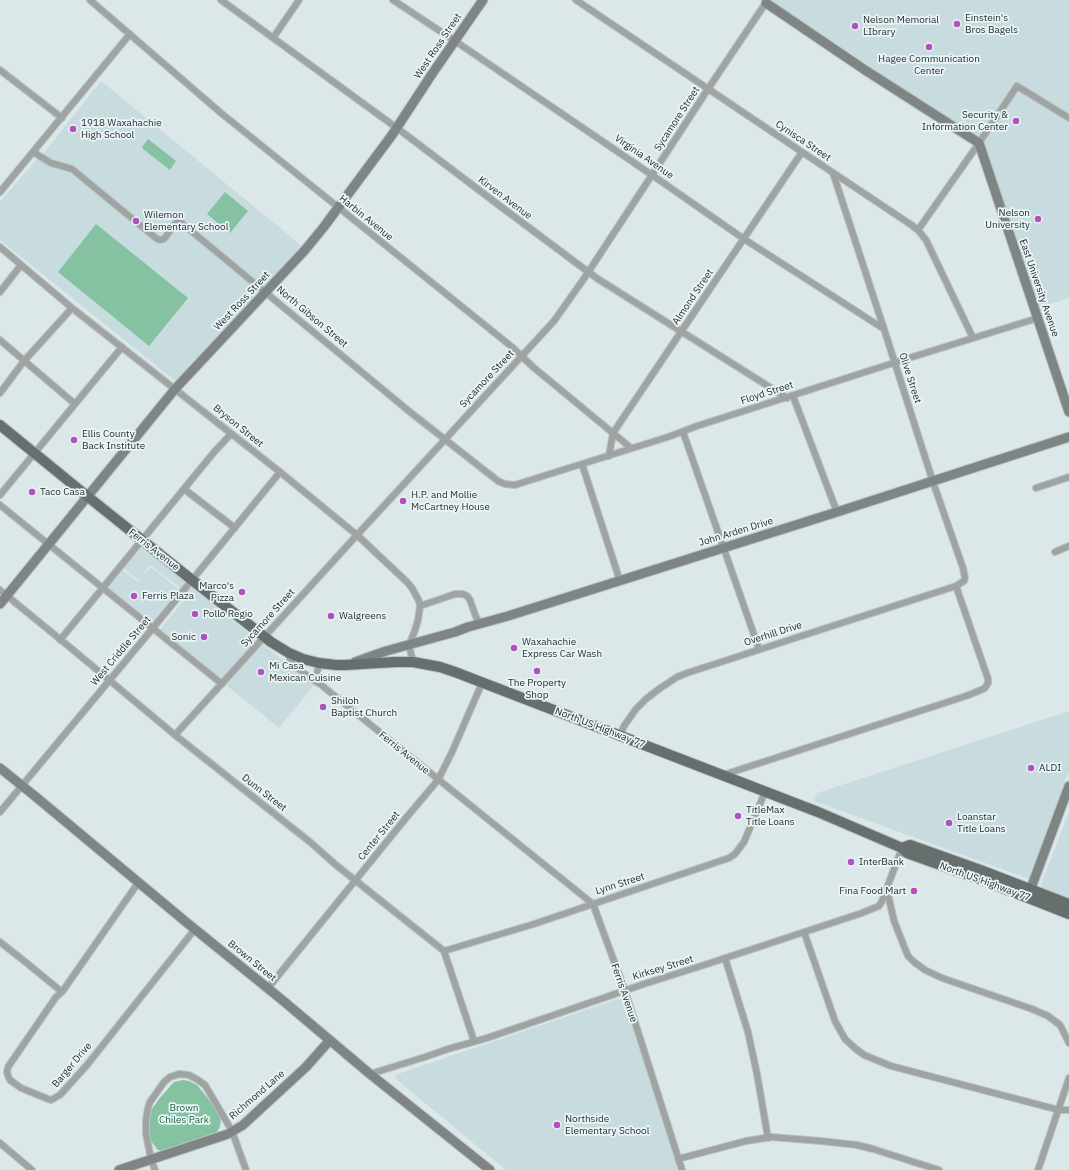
<!DOCTYPE html>
<style>
body{margin:0}
canvas{display:block;background:#dce7e9}
</style>
<canvas width="1069" height="1170"></canvas>
<script>
const ctx = document.querySelector('canvas').getContext('2d');
ctx.lineJoin = 'round';
function paint(path, color) { ctx.fillStyle = color; ctx.fill(path, 'evenodd'); }
const shape = rows => new Path2D(rows.map(r => 'M' + r).join(''));
function strokePath(path, color, width, dash) { ctx.strokeStyle = color; ctx.lineWidth = width; ctx.lineCap = dash ? 'butt' : 'round'; ctx.setLineDash(dash || []); ctx.stroke(path); }
function drawText(font, color, halo, rows, align = 'center') {
  ctx.font = font + ' "IBM Plex Sans",sans-serif'; ctx.lineWidth = 3.5; ctx.setLineDash([]); ctx.textBaseline = 'middle'; ctx.strokeStyle = halo; ctx.fillStyle = color; for (const [text, x, y, turn = 0] of rows) {
    ctx.save(); ctx.translate(x, y); ctx.rotate((+turn || 0) * Math.PI / 180); ctx.textAlign = isNaN(turn) ? turn : align; if (halo) ctx.strokeText(text, 0, 0); ctx.fillText(text, 0, 0); ctx.restore();
  }
}
paint(shape([
 [773,0,1069,0,1069,298,1038,308,980,140,772,1],
 [101,81,302,246,181,379,176,381,174,380,0,240,0,202,36,160,43,154],
 [141,547,314,685,279,728,159,631,189,594,150,565,140,579,151,567,181,591,153,624,107,588,122,570,138,582,140,581,123,568],
 [1069,711,1069,771,1029,879,814,801,817,793],
 [1069,812,1069,898,1043,889,1041,884],
 [618,999,623,1000,625,1003,678,1170,506,1170,396,1079,395,1075]
]), '#c8dcdf');
paint(shape([
 [148,139,176,161,170,170,143,149,142,147],
 [225,192,248,211,230,233,207,214],
 [96,224,188,298,149,346,58,272],
 [183,1080,189,1081,197,1085,210,1101,221,1117,220,1127,216,1133,165,1151,158,1150,150,1140,147,1130,148,1115,159,1099,174,1082]
]), '#84c2a1');
const street = shape([
 [90,0,221,113,486,326,512,347,533,367,631,448],
 [221,0,401,131,496,203,579,265,598,279,787,398],
 [393,0,455,41,652,175,744,239,884,329],
 [576,0,802,152,910,224,918,230,926,240,973,338],
 [273,38,299,0],
 [0,70,62,118],
 [33,152,51,163,72,169,157,239,161,240,164,239,178,220,410,412,498,481,505,484,515,485,537,478,668,437,697,426,909,358,1038,318],
 [0,192,130,34],
 [918,230,979,143,1017,86,1069,118],
 [0,247,72,308,280,472,357,535,407,582,412,588,419,601,420,606,418,620,414,633,409,645,413,662],
 [0,292,21,265],
 [0,340,75,404],
 [0,393,24,361,72,308],
 [793,396,837,512],
 [683,432,759,649],
 [609,456,613,433,802,152],
 [582,464,620,581],
 [1036,488,1069,477],
 [184,489,235,528],
 [0,495,122,347],
 [0,505,222,684],
 [1055,552,1069,546],
 [0,590,72,649,175,735,310,842,336,865,444,951,474,1041],
 [420,606,455,594,463,594,467,596,470,600,476,617,480,624],
 [60,640,215,451,231,434],
 [289,653,290,659,295,666,310,678,320,684,593,904,625,991,682,1170],
 [319,663,317,674,320,684],
 [175,735,357,535,554,321,583,280,652,175,708,89,767,1],
 [620,736,624,726,636,709,646,699,659,689,677,677,687,673,956,586,964,581,965,578,963,568,933,482,884,329,833,173],
 [723,775,966,696,981,690,985,688,988,683,988,679,956,586],
 [0,812,153,628,280,472],
 [138,883,62,992,56,997,8,1067,7,1072,8,1076,10,1080,21,1088,48,1099,51,1100,60,1095,87,1065,195,929],
 [887,890,894,921,908,956,914,962,925,970,942,978,1032,1009,1048,1016,1060,1025,1069,1043],
 [804,932,835,1021,845,1039,856,1049,864,1055,891,1066,1059,1110,1069,1110],
 [0,942,23,960,62,992],
 [444,951,534,924,729,858,735,854,744,842,765,792],
 [725,958,748,1032,757,1074,768,1138],
 [268,988,406,818,438,780,452,752,482,683],
 [370,1074,425,1057,448,1049,487,1038,644,984,698,967,862,913,879,906,882,901,902,848],
 [0,1143,32,1170],
 [678,1159,746,1141,771,1137,821,1141,857,1145,873,1149,939,1170],
 [155,1170,151,1159,146,1134,146,1120,148,1108,150,1102,164,1082,170,1077,179,1074,189,1075,198,1080,205,1085,232,1131,246,1170],
 [1038,1170,1069,1078]
]);
const secondary = shape([
 [766,3,865,70,979,143,1069,412],
 [0,604,175,389,305,250,323,228,392,135,432,74,483,0],
 [355,662,386,651,455,632,468,627,508,616,837,512,1069,437],
 [0,768,36,797,186,922,281,999,370,1074,490,1170],
 [1028,896,1069,786],
 [119,1170,228,1134,243,1125,306,1067,330,1040]
]);
const primary = shape([
 [0,425,87,496,192,580,271,642,289,653,303,659,319,663,336,665,346,665,395,662,413,662,440,667,455,672,818,812,902,848,907,853,980,879,1069,914],
 [902,848,910,845,983,871,1069,904]
]);
strokePath(street, '#b8c2c4', 8);
strokePath(secondary, '#b8c2c4', 11);
strokePath(primary, '#b8c2c4', 12);
strokePath(street, '#9fa4a3', 6);
strokePath(secondary, '#7e8584', 9);
strokePath(primary, '#666f6d', 10);
for (const [x, y, r, color] of [
 [957,24,4,"#ae52bd"],
 [855,26,4,"#ae52bd"],
 [929,47,4,"#ae52bd"],
 [1016,121,4,"#ae52bd"],
 [73,129,4,"#ae52bd"],
 [1038,219,4,"#ae52bd"],
 [136,221,4,"#ae52bd"],
 [74,440,4,"#ae52bd"],
 [32,492,4,"#ae52bd"],
 [403,501,4,"#ae52bd"],
 [242,592,4,"#ae52bd"],
 [134,596,4,"#ae52bd"],
 [195,614,4,"#ae52bd"],
 [331,616,4,"#ae52bd"],
 [204,637,4,"#ae52bd"],
 [514,648,4,"#ae52bd"],
 [537,671,4,"#ae52bd"],
 [261,672,4,"#ae52bd"],
 [323,707,4,"#ae52bd"],
 [1031,768,4,"#ae52bd"],
 [738,816,4,"#ae52bd"],
 [949,823,4,"#ae52bd"],
 [851,862,4,"#ae52bd"],
 [914,891,4,"#ae52bd"],
 [557,1125,4,"#ae52bd"]
]) { const dot = new Path2D(); dot.arc(x, y, r, 0, 2 * Math.PI); ctx.fillStyle = color; ctx.fill(dot); strokePath(dot, '#e9f5f6', 1.5); }
drawText('10px', '#282d2e', '#e9f5f6', [
 ["Einstein's",965,18],
 ["Bros Bagels",965,30],
 ["Nelson Memorial",863,20],
 ["LIbrary",863,32],
 ["Hagee Communication",929,59,"center"],
 ["Center",929,71,"center"],
 ["Security &",1008,115,"right"],
 ["Information Center",1008,127,"right"],
 ["1918 Waxahachie",81,123],
 ["High School",81,135],
 ["Nelson",1030,213,"right"],
 ["University",1030,225,"right"],
 ["Wilemon",144,215],
 ["Elementary School",144,227],
 ["Ellis County",82,434],
 ["Back Institute",82,446],
 ["Taco Casa",40,492],
 ["H.P. and Mollie",411,495],
 ["McCartney House",411,507],
 ["Marco's",234,586,"right"],
 ["Pizza",234,598,"right"],
 ["Ferris Plaza",142,596],
 ["Pollo Regio",203,614],
 ["Walgreens",339,616],
 ["Sonic",196,637,"right"],
 ["Waxahachie",522,642],
 ["Express Car Wash",522,654],
 ["Mi Casa",269,666],
 ["Mexican Cuisine",269,678],
 ["The Property",537,683,"center"],
 ["Shop",537,695,"center"],
 ["Shiloh",331,701],
 ["Baptist Church",331,713],
 ["ALDI",1039,768],
 ["TitleMax",746,810],
 ["Title Loans",746,822],
 ["Loanstar",957,817],
 ["Title Loans",957,829],
 ["InterBank",859,862],
 ["Fina Food Mart",906,891,"right"],
 ["Northside",565,1119],
 ["Elementary School",565,1131]
], 'left');
drawText('10px', '#282d2e', '#e9f5f6', [
 ["West Ross Street",438,46,-56],
 ["Sycamore Street",677,119,-57],
 ["Cynisca Street",803,141,34],
 ["Virginia Avenue",644,157,35],
 ["Kirven Avenue",505,198,37],
 ["Harbin Avenue",366,218,39],
 ["East University Avenue",1039,288,71],
 ["Almond Street",693,297,-56],
 ["West Ross Street",242,301,-47],
 ["North Gibson Street",312,317,40],
 ["Olive Street",910,378,72],
 ["Sycamore Street",487,379,-47],
 ["Floyd Street",767,393,-18],
 ["Bryson Street",238,426,39],
 ["John Arden Drive",736,532,-17],
 ["Ferris Avenue",154,550,38],
 ["Sycamore Street",268,618,-48],
 ["Overhill Drive",773,634,-18],
 ["West Criddle Street",121,651,-50],
 ["North US Highway 77",600,728,21],
 ["Ferris Avenue",404,753,39],
 ["Dunn Street",264,793,38],
 ["Center Street",379,836,-51],
 ["North US Highway 77",985,882,20],
 ["Lynn Street",620,884,-18],
 ["Brown Street",252,961,39],
 ["Kirksey Street",663,968,-17],
 ["Ferris Avenue",624,993,71],
 ["Barger Drive",72,1065,-50],
 ["Richmond Lane",257,1095,-41]
]);
drawText('10px', '#1d5c40', '#e9f5f6', [
 ["Brown",184,1108],
 ["Chiles Park",184,1120]
]);
</script>
